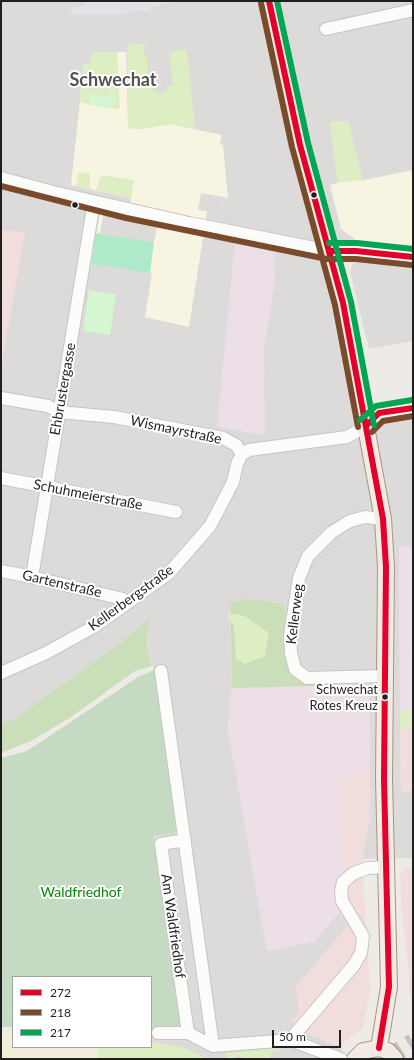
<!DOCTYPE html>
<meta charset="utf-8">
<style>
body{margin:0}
#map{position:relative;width:414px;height:1060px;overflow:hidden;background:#eeebe7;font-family:Lato,sans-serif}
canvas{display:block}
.frame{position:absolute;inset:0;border:2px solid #1f1f1f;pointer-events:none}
.legend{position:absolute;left:12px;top:976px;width:140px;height:72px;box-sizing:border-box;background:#fff;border:1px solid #a5a5a5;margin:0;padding:5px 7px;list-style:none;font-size:12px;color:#1f1f1f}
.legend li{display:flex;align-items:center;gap:8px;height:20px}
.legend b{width:20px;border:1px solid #a5a5a5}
.scale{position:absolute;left:272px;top:1030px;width:69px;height:18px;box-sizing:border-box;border:2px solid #1f1f1f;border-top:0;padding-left:5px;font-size:12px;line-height:14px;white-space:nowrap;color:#1f1f1f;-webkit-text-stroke:3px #fff;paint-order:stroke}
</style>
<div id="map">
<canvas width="414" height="1060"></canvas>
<div class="frame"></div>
<ul class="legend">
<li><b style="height:5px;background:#e4002b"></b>272</li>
<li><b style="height:5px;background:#7a4b2a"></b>218</li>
<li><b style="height:5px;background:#00a651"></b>217</li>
</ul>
<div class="scale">50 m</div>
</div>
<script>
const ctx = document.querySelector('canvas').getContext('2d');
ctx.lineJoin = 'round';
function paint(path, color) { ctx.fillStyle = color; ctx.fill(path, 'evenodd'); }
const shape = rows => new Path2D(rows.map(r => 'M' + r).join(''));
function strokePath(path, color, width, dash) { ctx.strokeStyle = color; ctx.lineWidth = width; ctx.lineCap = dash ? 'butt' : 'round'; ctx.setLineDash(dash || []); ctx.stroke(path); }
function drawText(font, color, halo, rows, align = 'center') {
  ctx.font = font + ' Lato,sans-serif'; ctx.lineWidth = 4; ctx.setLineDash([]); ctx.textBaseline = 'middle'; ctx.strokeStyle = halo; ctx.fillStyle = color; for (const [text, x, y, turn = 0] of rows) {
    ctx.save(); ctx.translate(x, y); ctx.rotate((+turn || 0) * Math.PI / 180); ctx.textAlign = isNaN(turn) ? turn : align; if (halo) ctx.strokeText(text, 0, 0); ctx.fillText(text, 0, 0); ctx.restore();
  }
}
paint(shape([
 [1,1,413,1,413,257,334,250,364,405,413,409,413,547,399,547,401,791,413,791,413,858,362,859,370,818,369,682,322,686,300,680,229,604,232,688,228,728,267,951,277,1033,294,1028,341,1047,344,1059,206,1059,183,1048,151,1042,151,1029,181,1027,153,836,179,832,154,670,146,643,150,618,123,641,11,721,1,724],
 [348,121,363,180,338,182,330,122]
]), '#dddbd9');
paint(shape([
 [1,229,25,233,1,368],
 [413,726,413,791,401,792,400,729],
 [370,766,370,818,362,859,370,991,363,1029,350,1036,341,1047,294,1028,277,1034,267,951,344,865,340,840,338,781],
 [405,869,413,869,413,999,411,998,409,992,409,973,401,906,400,873]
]), '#f1dddc');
paint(shape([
 [235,242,274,253,275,280,264,349,265,435,217,427],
 [399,546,413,547,411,710,400,713],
 [369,682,370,766,338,781,340,840,344,865,339,913,314,942,267,951,228,728,232,688,322,686]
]), '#ecdfe8');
paint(shape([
 [92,52,126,52,128,128,142,129,170,124,222,135,220,144,223,145,228,198,223,197,220,214,207,212,189,327,145,317,152,273,91,264,100,212,104,210,129,215,131,198,71,185,84,63,91,63],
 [413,170,413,247,357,241,341,229,330,185,340,182,363,180]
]), '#f7f4e2');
paint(shape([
 [1,1034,13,1034,13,1047,99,1047,97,1059,1,1059]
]), '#f0eed9');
paint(shape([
 [145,43,146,46,143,47,144,54,147,56,148,74,151,75,154,91,159,94,166,92,167,86,173,85,169,52,187,49,195,129,170,124,142,129,128,128,127,45],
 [92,52,117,52,120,107,117,109,114,109,115,91,108,98,91,95,90,105,80,102,84,63,91,63],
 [348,121,363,180,338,182,330,122],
 [78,172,90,174,90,189,76,186],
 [101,175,134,180,131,198,96,190],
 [237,614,245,616,269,633,265,656,245,664,236,660,234,625,230,621,230,615],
 [413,669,413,726,400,729,400,713,411,709],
 [151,1042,184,1048,206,1059,97,1059,99,1047,151,1047],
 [280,1048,279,1053,273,1051,269,1059,245,1059,237,1055,235,1059,229,1059,227,1057,226,1053]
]), '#deeec3');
paint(shape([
 [245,599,284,604,290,669,300,680,322,686,232,688,230,621,234,625,236,659,245,664,265,656,269,633,245,616,237,614,230,615,229,604],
 [150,618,146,643,152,666,135,671,71,717,31,741,1,753,1,724,11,721,123,641]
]), '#cadeba');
paint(shape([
 [154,670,179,832,153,836,181,1027,151,1029,151,977,13,977,13,1027,1,1027,1,758,27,751,138,677]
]), '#c5dac3');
paint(shape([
 [109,91,115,91,114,109,90,105,91,95,108,98],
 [89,290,116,294,110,335,83,331]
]), '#d4f6d0');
paint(shape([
 [96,233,154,242,150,273,91,264]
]), '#aee9ca');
paint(shape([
 [304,1,324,1,325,6,338,3,341,20,310,25],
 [186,16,190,27,218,19,224,61,217,63,203,54,187,57,179,18],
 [380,102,413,104,413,170,363,180,348,121,379,124],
 [201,193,223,197,220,214,198,210],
 [104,210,158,221,154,242,100,234],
 [360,261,413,266,413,341,369,349,350,272,353,263],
 [339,913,349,924,296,986,299,1013,292,1020,294,1028,277,1034,267,951,314,942]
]), '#dcdbd9');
paint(shape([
 [90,1,176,1,153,7,151,10,145,12,140,10,120,15,72,15,70,10,71,8,85,5,86,2]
]), '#e2e1e7');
strokePath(shape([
 [386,1059,413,1042]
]), '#c5c2bf', 18, [18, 9]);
const minor = shape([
 [326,29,413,10],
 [1,178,53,192,185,222],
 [189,223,329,251,356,251,413,257],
 [1,398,48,406,59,412,114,417,223,438,236,445,242,454],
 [242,454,249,450,347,437,366,426,379,413,413,408],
 [1,478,176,512],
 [383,519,365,517,350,521,332,532,308,556,299,578,290,635,291,653,295,669,307,678,385,676],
 [1,571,32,577,123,599],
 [32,577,94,202],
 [161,671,213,1046],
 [1,673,46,653,95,626,169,573,210,526,233,482,237,464,242,454],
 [185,840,161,844,188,1033],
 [158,1033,188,1033,213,1046,290,1040,341,1059],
 [290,1040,354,965,361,953,363,936,342,901,341,892,343,882,354,873,368,868,386,867]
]);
const major = shape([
 [269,1,300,145,343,303,383,519,386,567,384,779,389,987,379,1048],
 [355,1059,363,1051,379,1048,388,1051,395,1059]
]);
strokePath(minor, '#c6c5c3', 14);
strokePath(major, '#a49683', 18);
strokePath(minor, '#fcfcfb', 12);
strokePath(major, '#f1ebe4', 16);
strokePath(shape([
 [269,1,300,145,343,303,383,519,386,567,384,779,389,987,379,1048],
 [329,251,356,251,413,257],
 [366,426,379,413,413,408]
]), '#e4002b', 6);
strokePath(shape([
 [261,3,292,147,335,305,358,427],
 [1,186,126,218,327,259,356,259,412,265],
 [372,432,383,421,413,416]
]), '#7a4b2a', 6);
strokePath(shape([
 [277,1,308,143,351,302,374,425],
 [329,243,357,243,413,249],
 [360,420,376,406,412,400]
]), '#00a651', 6);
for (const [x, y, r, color] of [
 [314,195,3.5,"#1f1f1f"],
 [75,205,3.5,"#1f1f1f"],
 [385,697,3.5,"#1f1f1f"]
]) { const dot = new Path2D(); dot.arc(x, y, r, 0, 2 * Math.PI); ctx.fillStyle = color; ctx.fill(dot); strokePath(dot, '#fff', 1.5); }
drawText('13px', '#1f1f1f', '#fff', [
 ["Schwechat",378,690],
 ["Rotes Kreuz",378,706]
], 'right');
drawText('14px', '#1f1f1f', '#fff', [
 ["Ehbrustergasse",63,389,-80],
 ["Wismayrstraße",176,430,12],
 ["Schuhmeierstraße",88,495,11],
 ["Gartenstraße",62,584,13],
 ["Kellerbergstraße",131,598,-36],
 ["Kellerweg",295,614,-83],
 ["Am Waldfriedhof",173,926,82]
]);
drawText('14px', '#028901', '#fff', [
 ["Waldfriedhof",81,892]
]);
drawText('bold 18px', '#525252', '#fff', [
 ["Schwechat",113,80]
]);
</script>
